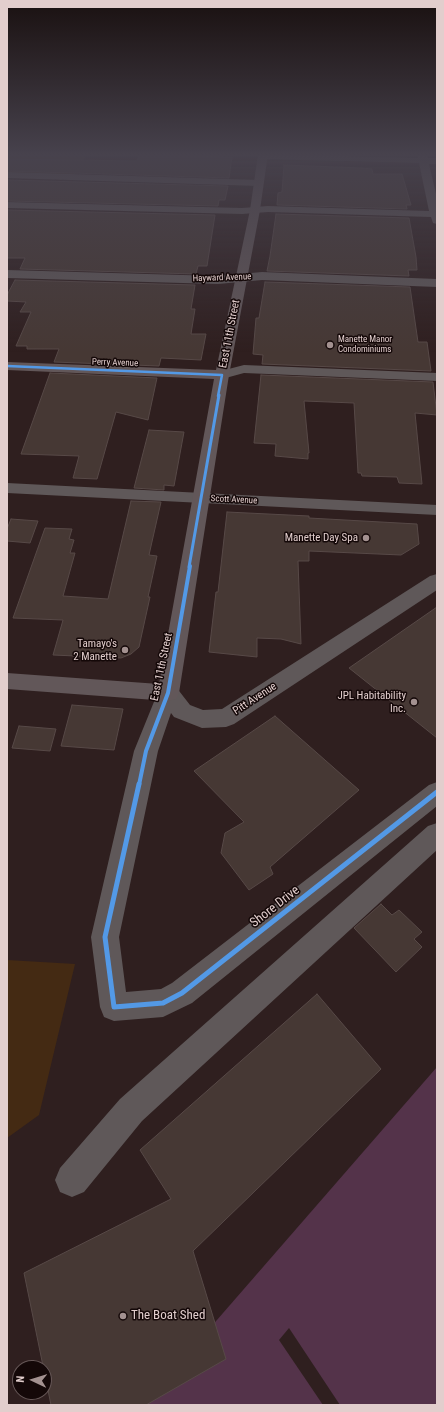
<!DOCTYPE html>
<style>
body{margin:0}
#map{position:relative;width:444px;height:1412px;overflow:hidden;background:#2f1f1f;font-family:"Roboto Condensed",sans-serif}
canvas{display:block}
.frame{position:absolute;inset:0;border:8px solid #e2cecd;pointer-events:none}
.north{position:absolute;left:12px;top:1360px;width:40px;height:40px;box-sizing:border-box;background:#140808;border:1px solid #665757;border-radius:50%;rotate:274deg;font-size:11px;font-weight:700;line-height:16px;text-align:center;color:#e2cecd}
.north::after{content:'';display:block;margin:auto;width:14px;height:18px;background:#a39190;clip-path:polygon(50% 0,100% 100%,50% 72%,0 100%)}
</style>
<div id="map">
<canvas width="444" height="1412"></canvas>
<div class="frame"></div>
<div class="north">N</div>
</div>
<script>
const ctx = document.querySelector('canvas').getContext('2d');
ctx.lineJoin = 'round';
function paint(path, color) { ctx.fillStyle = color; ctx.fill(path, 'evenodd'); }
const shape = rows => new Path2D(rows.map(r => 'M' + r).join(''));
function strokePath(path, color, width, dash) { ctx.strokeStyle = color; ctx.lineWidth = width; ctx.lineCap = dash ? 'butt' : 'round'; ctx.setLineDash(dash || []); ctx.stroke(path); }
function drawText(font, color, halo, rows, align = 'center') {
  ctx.font = font + ' "Roboto Condensed",sans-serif'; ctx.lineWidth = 3; ctx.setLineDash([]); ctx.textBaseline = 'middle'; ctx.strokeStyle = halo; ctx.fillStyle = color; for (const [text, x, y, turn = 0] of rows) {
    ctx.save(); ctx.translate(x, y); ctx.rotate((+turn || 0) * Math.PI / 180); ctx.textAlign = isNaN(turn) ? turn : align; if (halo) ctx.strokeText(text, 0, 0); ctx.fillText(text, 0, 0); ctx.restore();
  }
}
paint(shape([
 [7,154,87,154,73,177,7,175],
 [7,960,75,964,39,1115,7,1138]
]), '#442a13');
paint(shape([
 [437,1067,437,1405,143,1405]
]), '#54334a');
paint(shape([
 [289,1328,340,1405,323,1405,279,1340]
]), '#2f1f1f');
const building = shape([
 [139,155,232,157,229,178,7,171,7,159,137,161,139,155],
 [284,165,362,168,372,169,373,174,402,174,411,205,406,205,407,209,277,205,278,193,282,192,284,165],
 [7,180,228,186,225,200,219,200,218,206,7,201,7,180],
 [7,210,215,215,207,266,198,266,196,274,20,269,25,258,7,258,7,210],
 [276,214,409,218,416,257,417,270,408,270,409,276,267,271,270,256,276,214],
 [15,280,195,285,191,309,195,309,191,334,206,334,201,360,161,358,159,366,54,362,59,349,27,349,27,346,16,346,31,312,20,312,26,302,7,301,7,295,15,280],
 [265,282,410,287,418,342,427,342,431,371,262,364,263,355,253,354,256,318,259,318,265,282],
 [50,373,157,378,148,420,116,412,97,479,73,478,79,456,21,454,50,373],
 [261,375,433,382,437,415,415,413,422,484,399,483,397,477,362,476,361,473,358,473,354,403,304,401,309,453,308,453,308,459,275,456,276,444,254,443,261,375],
 [149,430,184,432,174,486,164,485,164,490,134,488,149,430],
 [131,501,161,502,149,555,157,556,148,597,150,597,139,647,131,654,121,658,53,655,63,620,13,618,45,528,72,529,69,539,74,540,70,553,75,553,63,596,108,599,131,501],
 [227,512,309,516,309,518,417,524,419,544,401,555,309,551,309,561,298,561,301,644,281,639,257,638,257,657,209,652,216,592,218,592,227,512],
 [11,519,38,521,30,543,7,541,7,529,11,519],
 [437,607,437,738,349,668,437,607],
 [72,705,123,709,114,750,61,746,72,705],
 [275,716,359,790,270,867,273,874,249,890,221,853,225,833,244,822,194,771,275,716],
 [19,726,56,729,50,751,12,748,19,726],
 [381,904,392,915,399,910,422,932,414,939,422,947,396,972,354,928,381,904],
 [317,994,381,1069,193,1251,226,1359,146,1405,51,1405,24,1273,171,1199,140,1150,317,994]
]);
paint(building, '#463834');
strokePath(building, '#574947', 1);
paint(shape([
 [263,154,418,158,417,154,427,154,428,158,437,158,437,164,429,164,437,198,437,224,433,223,431,217,268,212,242,214,7,208,7,202,242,208,268,206,429,211,419,163,260,159,258,157,263,154],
 [7,172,259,180,264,183,259,186,7,178,7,172],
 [7,270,218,276,262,272,437,279,437,287,262,280,218,284,7,278,7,270],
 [244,365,437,373,437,381,244,373,222,379,217,378,215,375,217,372,244,365],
 [7,483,437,505,437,515,7,493,7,483],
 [437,574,437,590,234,724,226,727,202,728,174,717,171,713,158,751,119,937,126,992,161,989,172,983,429,785,437,782,437,806,192,1003,163,1017,114,1021,104,1017,100,1007,91,937,134,751,160,687,168,685,176,687,190,705,203,710,222,709,430,576,437,574],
 [437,823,437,850,142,1121,84,1192,72,1197,60,1192,55,1180,60,1168,120,1099,428,826,437,823]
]), '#5f5859');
paint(shape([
 [258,154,268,154,260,210,229,375,179,693,176,699,168,701,7,689,7,673,159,684,214,379,7,370,7,362,216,370,250,210,258,154]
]), '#625759');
strokePath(shape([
 [7,366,222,375,218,396]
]), '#5399e6', 2.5);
strokePath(shape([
 [189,567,219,395]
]), '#5399e6', 3);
strokePath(shape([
 [139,785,146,751,168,693,190,566]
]), '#5399e6', 4);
strokePath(shape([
 [139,784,105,937,114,1007,163,1003,182,993,437,792]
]), '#5399e6', 5);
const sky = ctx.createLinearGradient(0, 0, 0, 352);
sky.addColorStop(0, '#1a1111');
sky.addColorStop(0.44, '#47424d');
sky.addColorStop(1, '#47424d00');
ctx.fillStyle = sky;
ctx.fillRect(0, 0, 444, 352);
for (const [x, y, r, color] of [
 [330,345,4,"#a39190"],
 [366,538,4,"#a39190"],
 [125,650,4,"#a39190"],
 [414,702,4,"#a39190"],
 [123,1316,4,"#a39190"]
]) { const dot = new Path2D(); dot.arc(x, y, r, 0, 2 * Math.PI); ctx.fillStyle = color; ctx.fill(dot); strokePath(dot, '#140808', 1.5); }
drawText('9px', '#e2cecd', '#140808', [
 ["Hayward Avenue",222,278,-2],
 ["Perry Avenue",115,363,2],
 ["Scott Avenue",234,500,3]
]);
drawText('9px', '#e2cecd', '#140808', [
 ["Manette Manor",338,340],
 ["Condominiums",338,350]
], 'left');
drawText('11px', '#e2cecd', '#140808', [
 ["East 11th Street",230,334,-79],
 ["East 11th Street",162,667,-78],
 ["Pitt Avenue",255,699,-33]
]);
drawText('11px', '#e2cecd', '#140808', [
 ["Manette Day Spa",358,538],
 ["Tamayo's",117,644],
 ["2 Manette",117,657],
 ["JPL Habitability",406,696],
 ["Inc.",406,709]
], 'right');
drawText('13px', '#e2cecd', '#140808', [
 ["Shore Drive",275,907,-38]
]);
drawText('13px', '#e2cecd', '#140808', [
 ["The Boat Shed",131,1316]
], 'left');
</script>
